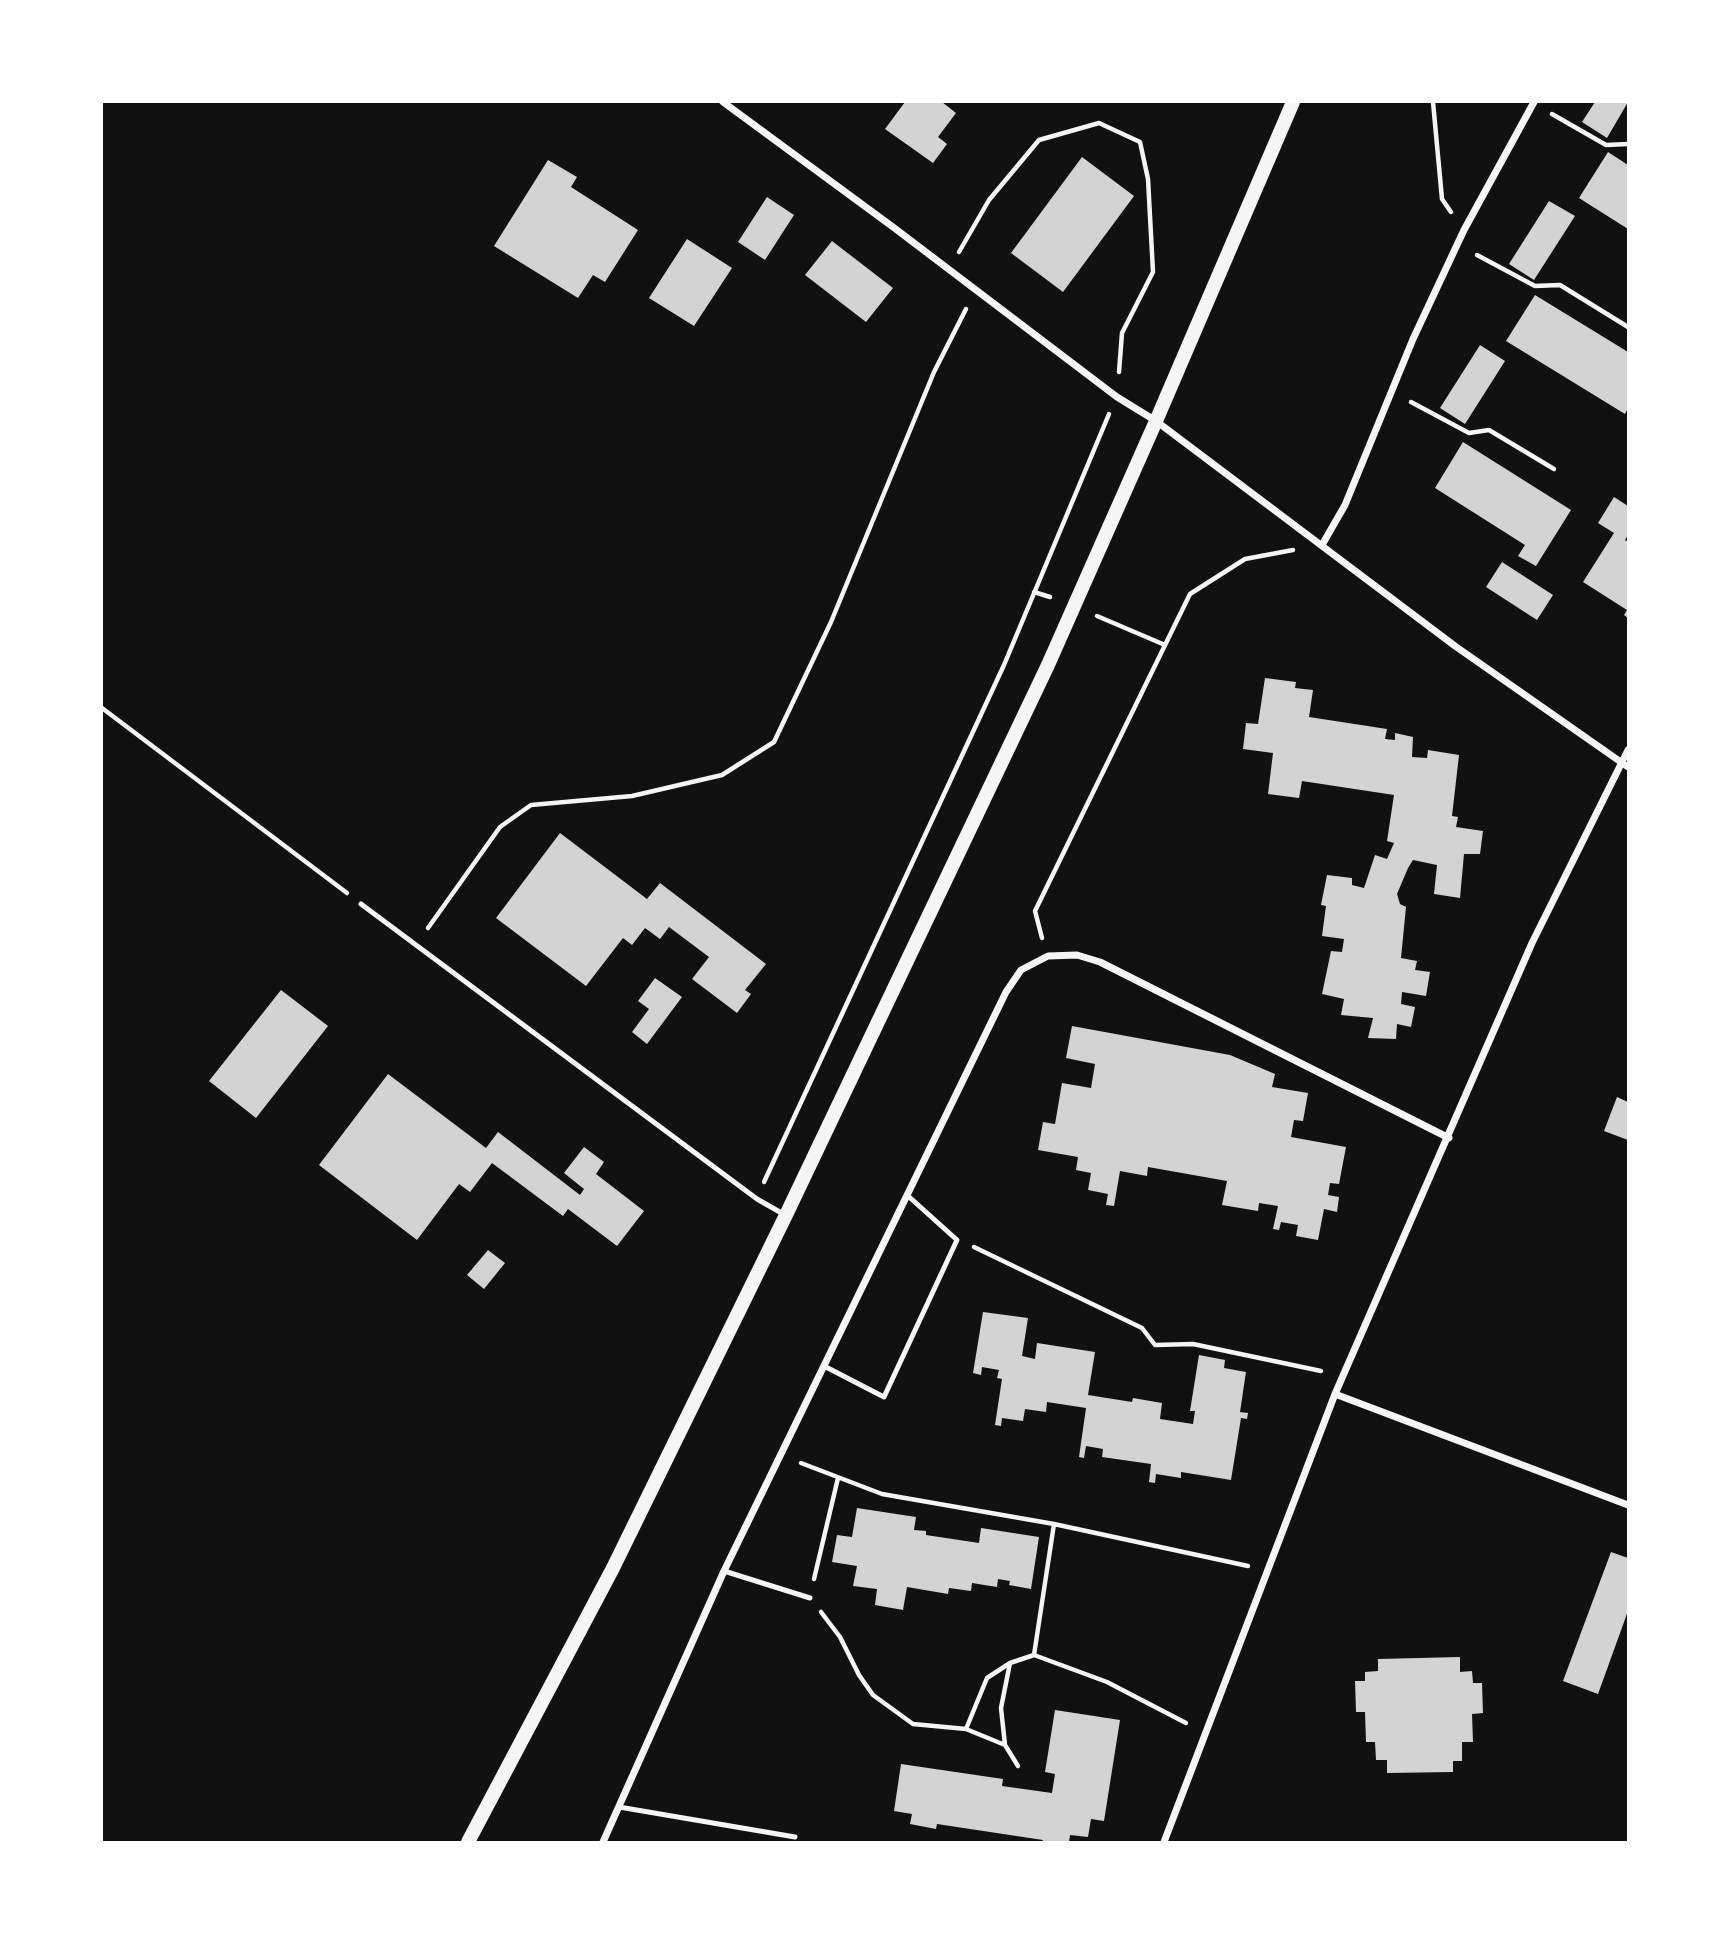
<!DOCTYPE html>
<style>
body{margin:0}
#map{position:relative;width:1730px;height:1944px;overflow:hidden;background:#111;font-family:"Open Sans",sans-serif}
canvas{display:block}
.frame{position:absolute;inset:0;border:103px solid #fff;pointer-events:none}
</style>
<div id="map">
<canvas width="1730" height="1944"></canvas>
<div class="frame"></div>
</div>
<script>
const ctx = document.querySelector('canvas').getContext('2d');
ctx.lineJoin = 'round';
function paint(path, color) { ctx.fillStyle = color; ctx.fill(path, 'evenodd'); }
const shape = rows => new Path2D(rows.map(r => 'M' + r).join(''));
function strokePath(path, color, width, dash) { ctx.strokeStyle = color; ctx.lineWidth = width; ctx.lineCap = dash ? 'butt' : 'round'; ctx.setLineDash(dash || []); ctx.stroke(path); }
paint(shape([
 [905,102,942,102,956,113,938,137,947,144,933,163,885,129],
 [1595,102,1628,102,1607,138,1582,122],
 [1608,152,1628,165,1628,229,1579,198],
 [1082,157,1134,196,1063,292,1011,253],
 [548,160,577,177,571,187,638,230,605,282,593,275,578,298,494,246],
 [767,197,794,215,765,260,738,242],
 [1549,201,1575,216,1534,280,1509,264],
 [687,239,732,268,694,326,649,298],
 [832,241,893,288,866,322,805,275],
 [1535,295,1628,352,1628,408,1625,414,1506,341],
 [1480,345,1505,361,1465,424,1440,408],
 [1463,442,1571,510,1536,566,1518,556,1525,545,1435,488],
 [1614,497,1628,506,1628,535,1625,540,1628,542,1628,618,1624,615,1627,610,1583,582,1614,533,1598,523],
 [1502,562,1553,595,1537,620,1486,587],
 [1265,678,1296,682,1295,688,1313,690,1309,717,1387,729,1385,739,1395,740,1395,733,1413,737,1412,757,1427,758,1428,750,1459,755,1452,816,1458,817,1456,827,1483,831,1480,854,1464,854,1460,898,1434,894,1437,865,1413,860,1408,868,1397,894,1400,904,1406,907,1401,958,1417,961,1415,970,1430,972,1426,996,1402,992,1401,1004,1415,1007,1411,1027,1397,1024,1396,1039,1368,1038,1373,1018,1341,1015,1344,999,1322,994,1331,951,1342,952,1344,939,1322,936,1326,906,1321,905,1327,875,1352,878,1352,885,1364,888,1375,855,1387,859,1394,843,1387,841,1394,795,1302,781,1299,798,1268,794,1273,753,1243,749,1246,723,1258,724],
 [560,833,647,899,660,883,766,964,745,990,751,994,737,1013,692,979,709,957,669,927,660,939,645,928,632,945,623,938,586,986,496,918],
 [655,978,682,997,647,1044,632,1032,649,1009,638,1001],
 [281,990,328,1026,256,1118,209,1081],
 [1072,1026,1230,1055,1275,1074,1272,1087,1308,1093,1303,1121,1294,1120,1291,1137,1346,1147,1339,1184,1330,1183,1328,1195,1339,1197,1337,1212,1324,1209,1318,1240,1296,1236,1298,1225,1281,1222,1279,1230,1273,1229,1278,1206,1259,1203,1258,1211,1222,1205,1227,1181,1148,1167,1147,1176,1120,1171,1114,1206,1106,1205,1108,1194,1088,1190,1091,1173,1076,1170,1078,1157,1038,1150,1043,1122,1055,1124,1062,1083,1091,1088,1095,1064,1066,1058],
 [388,1074,486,1148,498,1132,580,1195,584,1189,564,1173,584,1147,604,1162,596,1174,644,1211,617,1246,568,1209,563,1216,492,1163,470,1192,459,1184,417,1240,319,1165],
 [1617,1097,1628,1102,1628,1140,1604,1131],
 [488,1250,505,1263,484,1289,467,1275],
 [983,1312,1028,1318,1022,1356,1035,1359,1037,1343,1095,1352,1088,1395,1132,1402,1133,1398,1162,1403,1160,1419,1193,1424,1195,1411,1190,1411,1199,1355,1225,1360,1224,1368,1246,1372,1240,1412,1248,1413,1247,1419,1241,1418,1231,1480,1181,1472,1181,1478,1156,1474,1155,1483,1149,1482,1151,1464,1102,1457,1103,1449,1086,1446,1084,1458,1079,1457,1086,1408,1047,1402,1046,1412,1025,1409,1023,1421,1002,1418,1001,1426,995,1425,1002,1379,997,1378,999,1370,982,1367,981,1375,973,1373],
 [857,1508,916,1517,914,1530,926,1531,926,1535,979,1543,981,1528,1039,1537,1031,1589,1009,1585,1010,1581,998,1579,997,1587,972,1583,971,1591,949,1588,948,1594,907,1587,903,1610,875,1605,877,1589,853,1586,857,1566,832,1562,837,1535,852,1537],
 [1611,1552,1628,1558,1628,1611,1598,1694,1563,1681],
 [1460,1657,1460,1672,1472,1671,1473,1683,1482,1683,1483,1713,1472,1714,1473,1742,1462,1742,1462,1761,1453,1761,1453,1772,1387,1773,1387,1760,1376,1760,1375,1742,1366,1742,1365,1712,1356,1712,1355,1681,1365,1681,1365,1672,1378,1671,1378,1659],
 [1055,1710,1120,1720,1104,1821,1091,1819,1088,1837,1070,1835,1069,1842,1042,1842,1043,1840,937,1824,936,1829,910,1824,912,1814,894,1811,901,1764,1003,1779,1002,1786,1052,1793,1055,1774,1045,1772]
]), '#d3d3d3');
strokePath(shape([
 [1433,102,1442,199,1451,212],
 [1552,114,1606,145,1628,144],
 [959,252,989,200,1039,140,1099,123,1140,142,1148,179,1153,272,1122,333,1119,372],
 [1477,255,1535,286,1560,285,1628,327],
 [1411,402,1469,433,1489,430,1554,469],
 [1034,592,1050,597],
 [1097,616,1165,645],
 [102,708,347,893],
 [428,928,500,827,531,805,632,796,722,775,774,742,831,622,934,372,966,309],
 [1042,938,1035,911,1190,594,1245,559,1293,550],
 [764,1182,1004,665,1109,414],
 [974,1247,1142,1328,1155,1345,1193,1344,1321,1371],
 [801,1463,882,1494,1054,1524,1248,1566],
 [814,1579,838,1478],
 [821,1612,840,1637,859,1675,873,1695,913,1724,966,1729,1005,1745,1018,1766],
 [1034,1655,1054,1524],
 [966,1729,987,1678,1010,1663,1034,1655,1107,1682,1186,1723],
 [1005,1745,1001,1708,1010,1663]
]), '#f5f5f5', 4.5);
strokePath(shape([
 [361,904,757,1199,785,1215],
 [824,1366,884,1397,957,1240,907,1195],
 [724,1571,810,1598],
 [619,1807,795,1837]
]), '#f5f5f5', 5);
strokePath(shape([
 [723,102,893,227,1117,397,1156,421,1455,646,1628,767],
 [1322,545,1345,505,1413,339,1464,230,1534,102],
 [1335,1394,1628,1505],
 [603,1842,724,1571,1006,992,1021,970,1048,956,1077,955,1100,962,1449,1138],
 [1164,1842,1335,1394,1532,943,1628,750]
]), '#f5f5f5', 7);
strokePath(shape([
 [468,1842,613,1568,786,1215,1048,665,1156,421,1293,102]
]), '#f5f5f5', 14);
</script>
